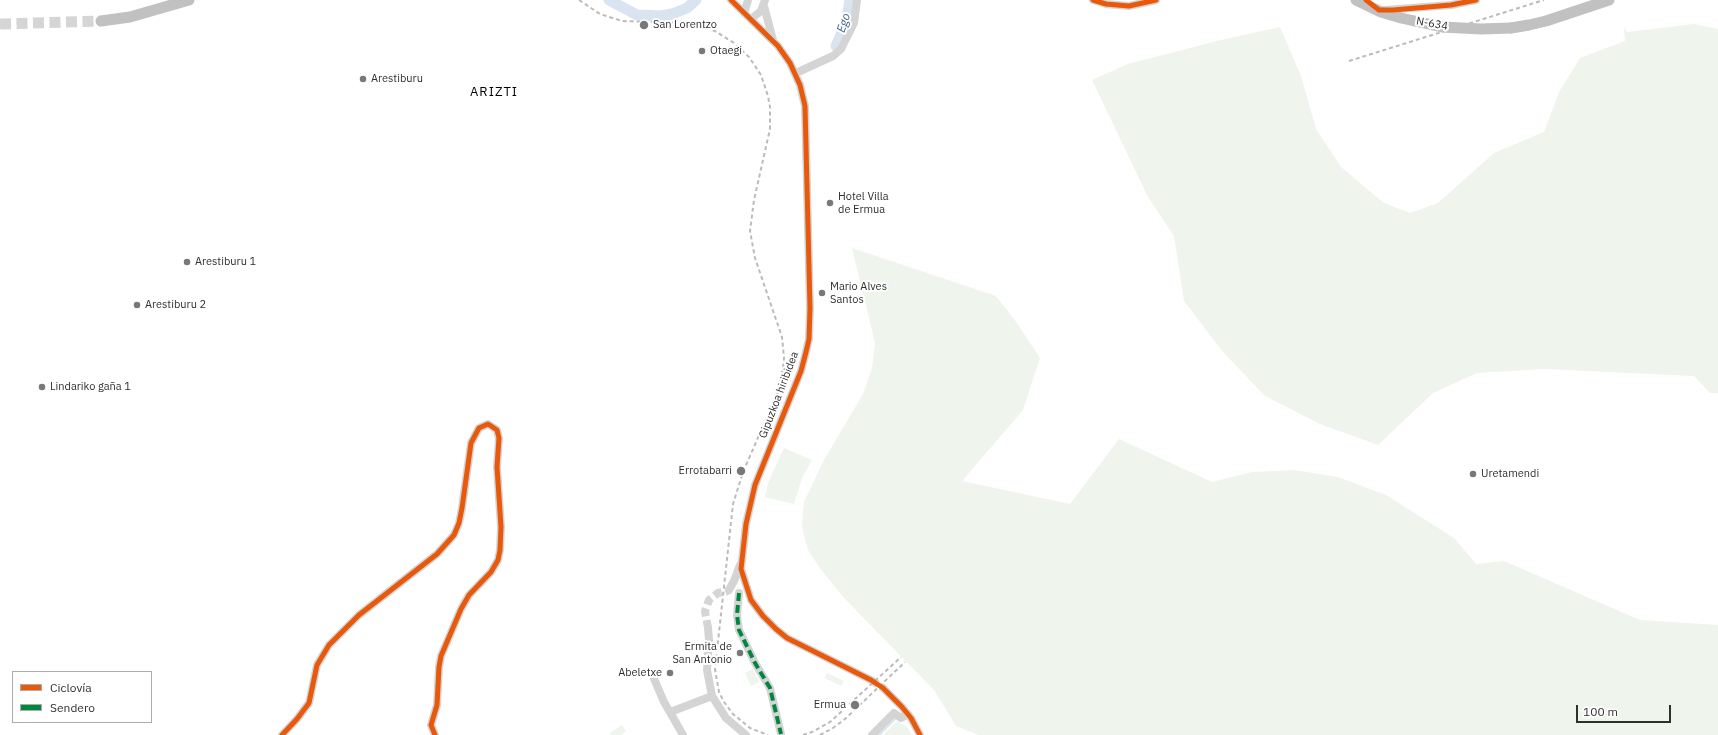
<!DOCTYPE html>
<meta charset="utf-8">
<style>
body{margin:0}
#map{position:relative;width:1718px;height:735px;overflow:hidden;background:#fff;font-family:"IBM Plex Sans",sans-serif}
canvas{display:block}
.legend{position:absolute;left:12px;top:671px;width:140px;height:52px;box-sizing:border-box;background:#fff;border:1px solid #acacac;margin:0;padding:5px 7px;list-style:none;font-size:12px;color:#2f2f2f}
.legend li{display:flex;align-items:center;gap:8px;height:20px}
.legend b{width:20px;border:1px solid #acacac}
.scale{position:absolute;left:1576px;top:705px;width:95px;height:18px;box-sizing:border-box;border:2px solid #2f2f2f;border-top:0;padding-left:5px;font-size:12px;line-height:14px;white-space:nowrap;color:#2f2f2f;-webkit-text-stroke:3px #fff;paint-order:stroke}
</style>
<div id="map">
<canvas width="1718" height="735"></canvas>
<ul class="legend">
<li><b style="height:5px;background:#e8590c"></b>Ciclovía</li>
<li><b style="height:5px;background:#00873e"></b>Sendero</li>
</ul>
<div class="scale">100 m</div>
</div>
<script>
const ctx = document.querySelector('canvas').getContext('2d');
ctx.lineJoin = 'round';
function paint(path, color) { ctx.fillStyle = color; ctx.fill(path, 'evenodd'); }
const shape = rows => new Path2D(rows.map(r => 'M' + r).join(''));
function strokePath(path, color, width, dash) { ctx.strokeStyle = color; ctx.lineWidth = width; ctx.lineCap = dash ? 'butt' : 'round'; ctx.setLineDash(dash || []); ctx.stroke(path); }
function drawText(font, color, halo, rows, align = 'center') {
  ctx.font = font + ' "IBM Plex Sans",sans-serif'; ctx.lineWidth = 4; ctx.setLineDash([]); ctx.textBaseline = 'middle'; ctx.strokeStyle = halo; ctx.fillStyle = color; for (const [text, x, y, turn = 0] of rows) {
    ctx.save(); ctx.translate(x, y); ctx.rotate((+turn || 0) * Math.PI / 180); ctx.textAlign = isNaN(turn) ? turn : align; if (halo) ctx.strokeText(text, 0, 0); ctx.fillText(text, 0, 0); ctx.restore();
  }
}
paint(shape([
 [1694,24,1718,29,1718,393,1710,393,1694,376,1544,369,1477,373,1433,393,1378,445,1320,424,1265,396,1223,352,1184,301,1174,236,1148,197,1092,80,1128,64,1221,40,1280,27,1301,76,1316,129,1341,167,1384,203,1410,213,1438,203,1494,153,1544,132,1559,92,1580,58,1625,41,1624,28,1627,32],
 [852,248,996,296,1017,323,1040,358,1023,410,962,481,1070,504,1119,439,1212,482,1252,472,1294,470,1338,477,1386,495,1454,538,1476,564,1504,561,1640,620,1718,625,1718,735,978,735,956,726,934,690,843,597,819,567,808,550,802,526,804,502,824,460,863,394,872,368,875,343],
 [784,448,812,460,802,478,794,504,765,497,768,483],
 [753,669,759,682,751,686,745,673],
 [827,673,844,681,841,686,825,678],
 [897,721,907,727,912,735,883,735],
 [622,725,626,731,621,735,611,735,610,733]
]), '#eff4ec');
strokePath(shape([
 [879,735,897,717]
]), '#dae4f0', 2);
strokePath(shape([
 [609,0,637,15,661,16,672,14,687,8,696,0],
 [836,46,846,24,850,0]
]), '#dae4f0', 11);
strokePath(shape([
 [708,628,705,611,709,600,718,593,728,591],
 [871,680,883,688]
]), '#d5d5d5', 8, [8, 4]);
strokePath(shape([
 [0,24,101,21]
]), '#d5d5d5', 11, [11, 5.5]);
strokePath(shape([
 [731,0,778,46,790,63,800,85,805,106,810,308,809,339,806,352,801,371,755,485,746,524,741,569,751,600,763,616,776,629,787,638,871,680],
 [1093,0,1106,4,1129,6,1156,0],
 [764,6,773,40],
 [1385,10,1451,5,1476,0],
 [744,13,748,0],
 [751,19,761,11,765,0],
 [796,73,833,56,841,49,854,23,857,0],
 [729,590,734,581,740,565],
 [739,593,737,615,739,630,755,663,770,688,781,734],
 [708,628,709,640,707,670,712,696,726,718,746,735],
 [652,674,664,702,671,714],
 [883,688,902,707,911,718,920,735],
 [282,735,297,719,309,703,317,665,329,645,359,615,437,554,454,535,459,523,462,508,471,443,479,428,488,424,497,430,499,438,497,467,501,527,500,550,498,560,491,572,469,595,461,609,441,656,439,667,437,705,431,725,435,735],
 [683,735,671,714,673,711,712,696],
 [872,735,894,713,901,718,908,714]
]), '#d4d4d4', 8);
strokePath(shape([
 [101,21,130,17,189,0],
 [1511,28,1529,25,1546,21,1609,0]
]), '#c1c1c1', 11);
strokePath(shape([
 [579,0,600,14,622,21,685,23,699,26,715,31,734,43,749,57,761,75,768,96,770,107,770,129,754,200,750,231,755,258,782,337,784,358,783,368,778,392,743,472,733,504,715,669,719,692,724,702,733,714,750,728,768,735],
 [1349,61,1544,0],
 [803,735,812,732,830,722,901,657],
 [820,735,833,728,845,719,905,662]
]), '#bbb', 2, [4, 3]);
strokePath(shape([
 [1356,0,1381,12,1401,18,1442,27,1481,29,1511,28]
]), '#c1c1c1', 11);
strokePath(shape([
 [739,593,737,615,739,630,755,663,770,688,781,734]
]), '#00873e', 4, [8, 4]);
strokePath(shape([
 [731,0,778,46,790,63,800,85,805,106,810,308,809,339,806,352,801,371,755,485,746,524,741,569,751,600,763,616,776,629,787,638,871,680,883,688,902,707,911,718,920,735],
 [1093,0,1106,4,1129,6,1156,0],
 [1366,0,1379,10,1393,10,1451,5,1476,0],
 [282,735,297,719,309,703,317,665,329,645,359,615,437,554,454,535,459,523,462,508,471,443,479,428,488,424,497,430,499,438,497,467,501,527,500,550,498,560,491,572,469,595,461,609,441,656,439,667,437,705,431,725,435,735]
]), '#e8590c', 5);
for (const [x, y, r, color] of [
 [644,25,5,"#787878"],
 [702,51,4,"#787878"],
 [363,79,4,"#787878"],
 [830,203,4,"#787878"],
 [187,262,4,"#787878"],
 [822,293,4,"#787878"],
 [137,305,4,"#787878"],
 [42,387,4,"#787878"],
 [741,471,5,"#787878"],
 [1473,474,4,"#787878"],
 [740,653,4,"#787878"],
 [670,673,4,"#787878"],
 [855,705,5,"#787878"]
]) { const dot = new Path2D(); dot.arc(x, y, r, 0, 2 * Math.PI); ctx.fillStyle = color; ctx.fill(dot); strokePath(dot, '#fff', 1.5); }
drawText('11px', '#2f2f2f', '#fff', [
 ["N-634",1432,24,10],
 ["Gipuzkoa hiribidea",779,395,-69]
]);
drawText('11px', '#2f2f2f', '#fff', [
 ["San Lorentzo",653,25],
 ["Otaegi",710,51],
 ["Arestiburu",371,79],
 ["Hotel Villa",838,197],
 ["de Ermua",838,210],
 ["Arestiburu 1",195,262],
 ["Mario Alves",830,287],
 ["Santos",830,300],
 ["Arestiburu 2",145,305],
 ["Lindariko gaña 1",50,387],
 ["Errotabarri",732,471,"right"],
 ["Uretamendi",1481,474],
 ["Ermita de",732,647,"right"],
 ["San Antonio",732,660,"right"],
 ["Abeletxe",662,673,"right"],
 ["Ermua",846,705,"right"]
], 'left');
drawText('italic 12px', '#41648c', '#fff', [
 ["Ego",844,23,-72]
]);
ctx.letterSpacing = '1px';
drawText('13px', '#000', '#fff', [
 ["ARIZTI",494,92]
]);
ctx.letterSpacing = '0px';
</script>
